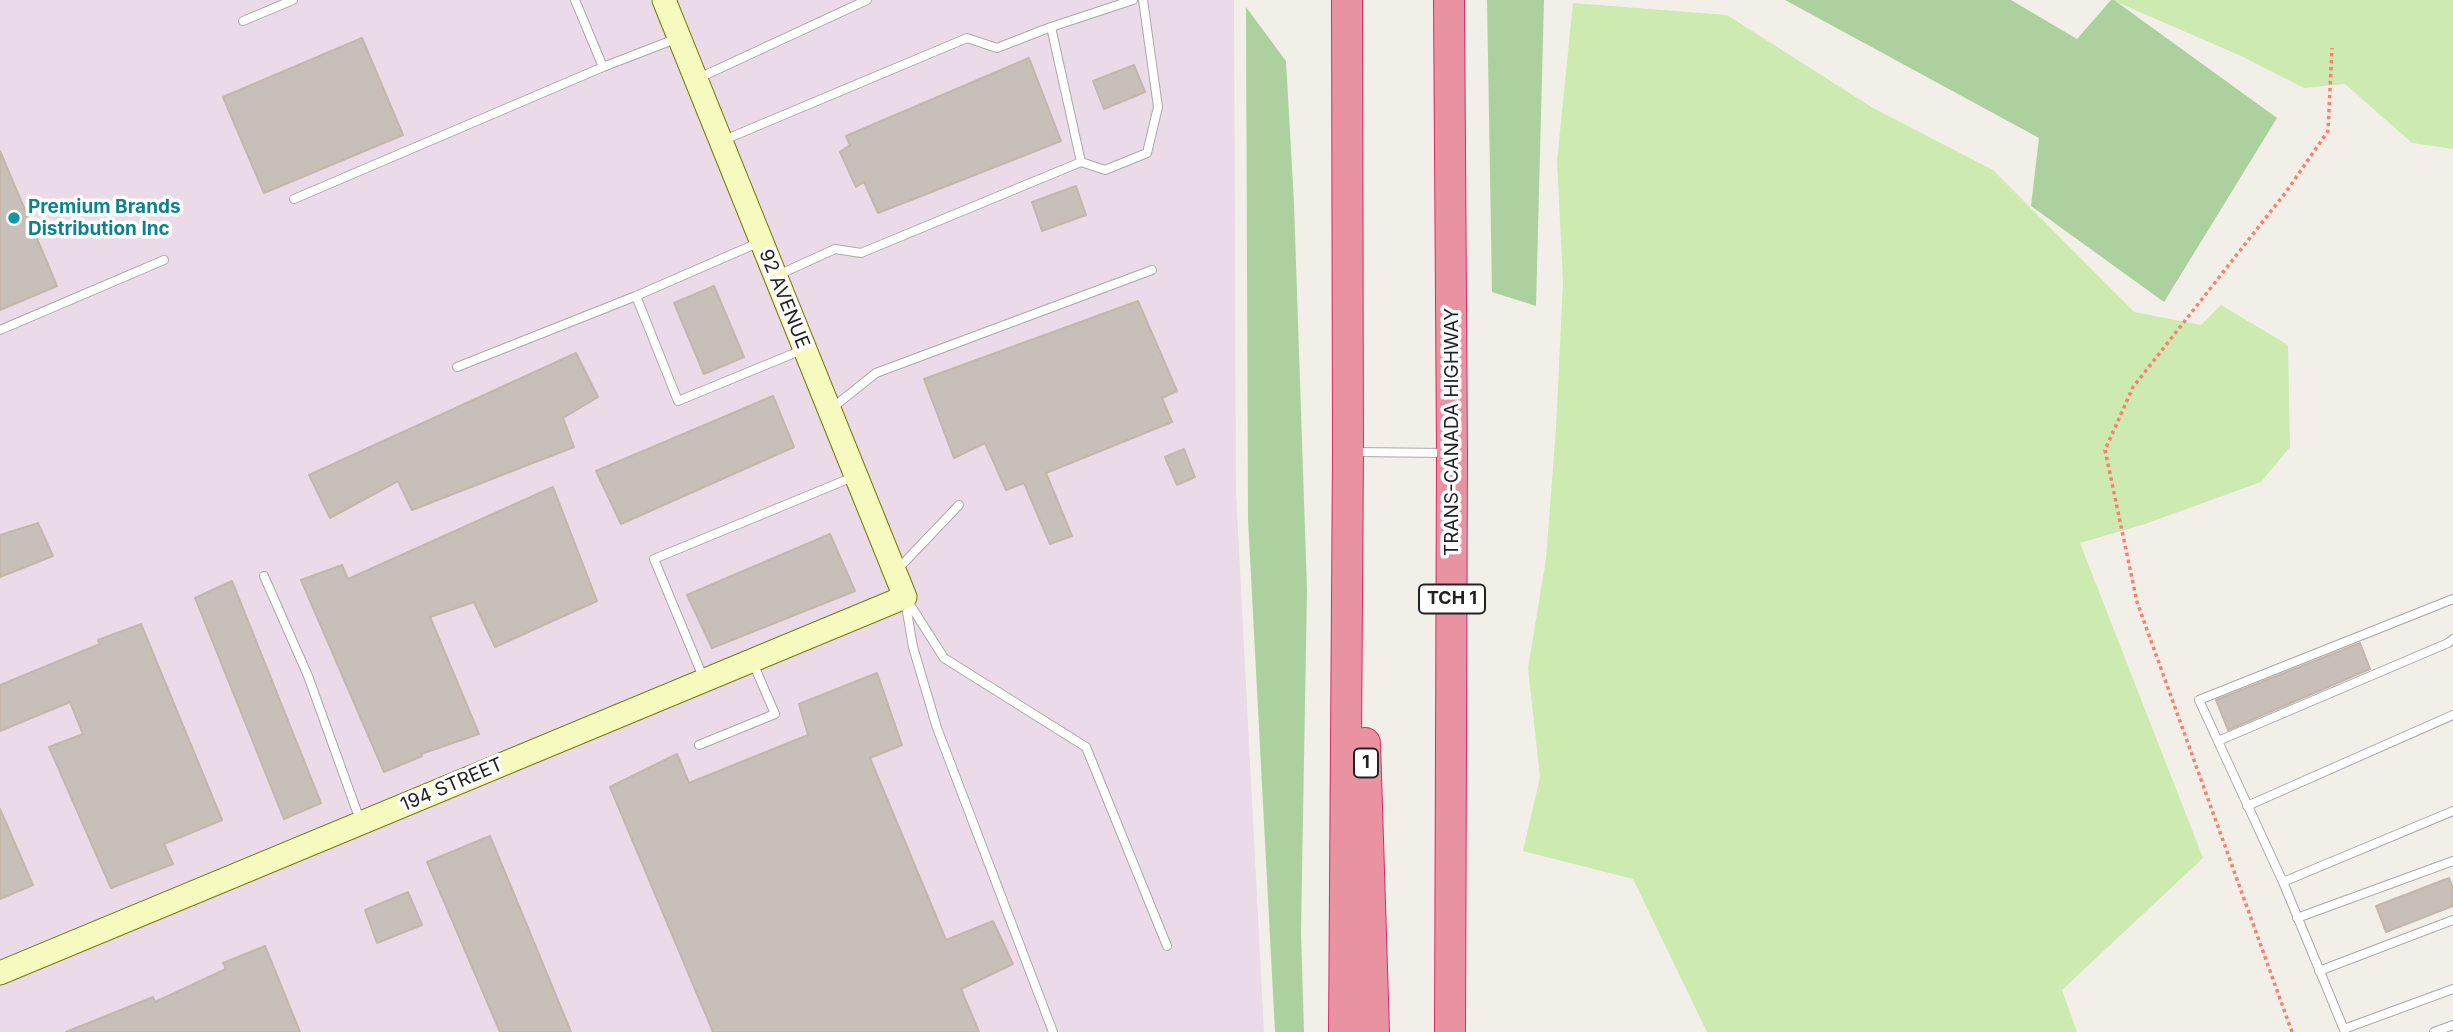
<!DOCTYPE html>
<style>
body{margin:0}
canvas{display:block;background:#f2efe9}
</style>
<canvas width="2453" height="1032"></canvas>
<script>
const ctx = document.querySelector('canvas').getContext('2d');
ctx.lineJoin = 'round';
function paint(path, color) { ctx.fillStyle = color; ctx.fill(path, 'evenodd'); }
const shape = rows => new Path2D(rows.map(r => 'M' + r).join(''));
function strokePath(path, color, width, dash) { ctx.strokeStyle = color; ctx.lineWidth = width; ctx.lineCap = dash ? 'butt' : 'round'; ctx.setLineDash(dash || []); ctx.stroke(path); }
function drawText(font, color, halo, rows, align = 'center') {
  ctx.font = font + ' Inter,sans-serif'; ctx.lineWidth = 7; ctx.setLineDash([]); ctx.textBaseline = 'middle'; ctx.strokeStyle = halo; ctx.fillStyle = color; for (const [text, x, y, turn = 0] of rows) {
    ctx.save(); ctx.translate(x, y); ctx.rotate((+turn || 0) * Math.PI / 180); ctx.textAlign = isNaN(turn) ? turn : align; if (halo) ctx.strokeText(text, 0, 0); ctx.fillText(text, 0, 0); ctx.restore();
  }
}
paint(shape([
 [0,0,1234,0,1236,492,1264,1032,0,1032]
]), '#ebdbe8');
paint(shape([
 [2112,0,2453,0,2453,149,2412,143,2345,84,2304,88,2241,56],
 [1573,3,1727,15,1873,108,1993,170,2134,312,2201,325,2221,305,2288,345,2290,447,2261,482,2145,524,2080,543,2203,858,2062,990,2077,1032,1707,1032,1633,879,1523,851,1540,777,1528,668,1546,559,1556,428,1563,282,1557,161]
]), '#cdebb0');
paint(shape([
 [1487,0,1544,0,1536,306,1492,292],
 [1785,0,2011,0,2077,39,2111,0,2114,0,2277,118,2164,302,2031,206,2039,138],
 [1246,7,1286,61,1294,203,1307,590,1301,931,1304,1032,1275,1032,1248,519]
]), '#add19e');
const building = shape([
 [362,38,403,135,264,193,223,97,362,38],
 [1029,58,1061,141,878,213,864,182,856,187,840,152,850,145,846,136,1029,58],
 [1134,65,1145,92,1104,109,1093,81,1134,65],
 [0,151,57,286,0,310,0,151],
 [1076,186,1086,215,1042,231,1032,202,1076,186],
 [714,286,744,357,704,374,674,303,714,286],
 [1138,301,1177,391,1162,398,1172,422,1046,473,1072,536,1050,544,1024,483,1006,490,985,443,954,458,924,379,1138,301],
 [576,353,598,397,563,418,574,447,412,510,398,481,330,518,309,475,576,353],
 [773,396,794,447,621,524,596,471,773,396],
 [1184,449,1195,477,1177,485,1165,457,1184,449],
 [553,487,597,601,495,647,474,602,430,617,479,734,421,754,422,756,384,772,301,580,342,565,348,579,553,487],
 [38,523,53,556,0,577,0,535,38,523],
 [830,534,855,591,712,648,687,595,830,534],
 [232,581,321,803,284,819,195,598,232,581],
 [141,624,222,820,164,844,173,864,111,888,49,747,83,734,70,702,0,731,0,685,100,644,98,640,141,624],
 [2360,643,2370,669,2228,730,2216,700,2360,643],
 [877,673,902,745,870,758,946,940,993,921,1013,964,961,989,979,1032,713,1032,610,787,677,754,689,783,808,735,799,704,877,673],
 [0,809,33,885,0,899,0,809],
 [490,836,571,1032,500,1032,427,862,490,836],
 [2449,878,2453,888,2453,906,2386,932,2376,906,2449,878],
 [408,892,422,925,377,943,365,910,408,892],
 [265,946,300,1032,66,1032,153,997,155,1002,226,969,223,963,265,946]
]);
paint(building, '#c7bfb8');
strokePath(building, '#c4b6ab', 2);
const lane = shape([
 [243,21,293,0],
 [1051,27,1133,0],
 [603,67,678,38],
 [699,78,867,0],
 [724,140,967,38,997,48,1051,27,1081,162,861,253,835,249,778,275],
 [1081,162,1105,170,1147,153,1158,107,1143,0],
 [294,199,603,67,575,0],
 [760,242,636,296,678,401,802,350],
 [0,330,164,260],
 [457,367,636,296],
 [832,408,876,373,1152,270],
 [1354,452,1446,453],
 [897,570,959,505],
 [264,576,308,676,360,820],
 [905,600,913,647,937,728,1053,1032],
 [907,600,944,658,1086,747,1167,946],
 [703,677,654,559,853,477],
 [2218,741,2448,643,2453,639],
 [699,745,775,714,753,663],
 [2247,806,2453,715],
 [2283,882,2453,811],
 [2297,918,2453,861],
 [2319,971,2453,920],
 [2344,1029,2453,989],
 [2345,1032,2283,882,2199,700,2453,599],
 [2434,1032,2453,1025]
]);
const secondary = shape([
 [0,973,905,597,664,0]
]);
const highway = shape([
 [1449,0,1452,453,1450,1032],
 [1365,743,1374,1032],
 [1344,1032,1348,452,1347,0]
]);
strokePath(lane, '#a9a9a9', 10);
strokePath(secondary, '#707d05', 25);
strokePath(highway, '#dc2a67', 32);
strokePath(shape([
 [2292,1032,2137,602,2105,450,2133,387,2286,192,2328,131,2332,48]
]), '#fa8072', 3.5, [3.5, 3.5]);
strokePath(lane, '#fff', 8);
strokePath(secondary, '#f7fabf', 23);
strokePath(highway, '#e892a2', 30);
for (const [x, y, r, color] of [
 [14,218,7,"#0f9aa8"]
]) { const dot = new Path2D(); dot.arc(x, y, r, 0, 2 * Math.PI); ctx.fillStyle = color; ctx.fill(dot); strokePath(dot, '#fff', 2.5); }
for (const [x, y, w] of [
 [1452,599,66],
 [1366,763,24]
]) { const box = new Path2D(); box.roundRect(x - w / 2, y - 14.5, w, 29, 5); ctx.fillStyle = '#fff'; ctx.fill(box); strokePath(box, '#222', 2); }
drawText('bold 18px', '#222', null, [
 ["TCH 1",1452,599],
 ["1",1366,763]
]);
drawText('bold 19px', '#0d838f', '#fff', [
 ["Premium Brands",28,207],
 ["Distribution Inc",28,229]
], 'left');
drawText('19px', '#222', '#fff', [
 ["92 AVENUE",784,299,68],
 ["TRANS-CANADA HIGHWAY",1452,432,-90],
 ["194 STREET",452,785,-23]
]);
</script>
